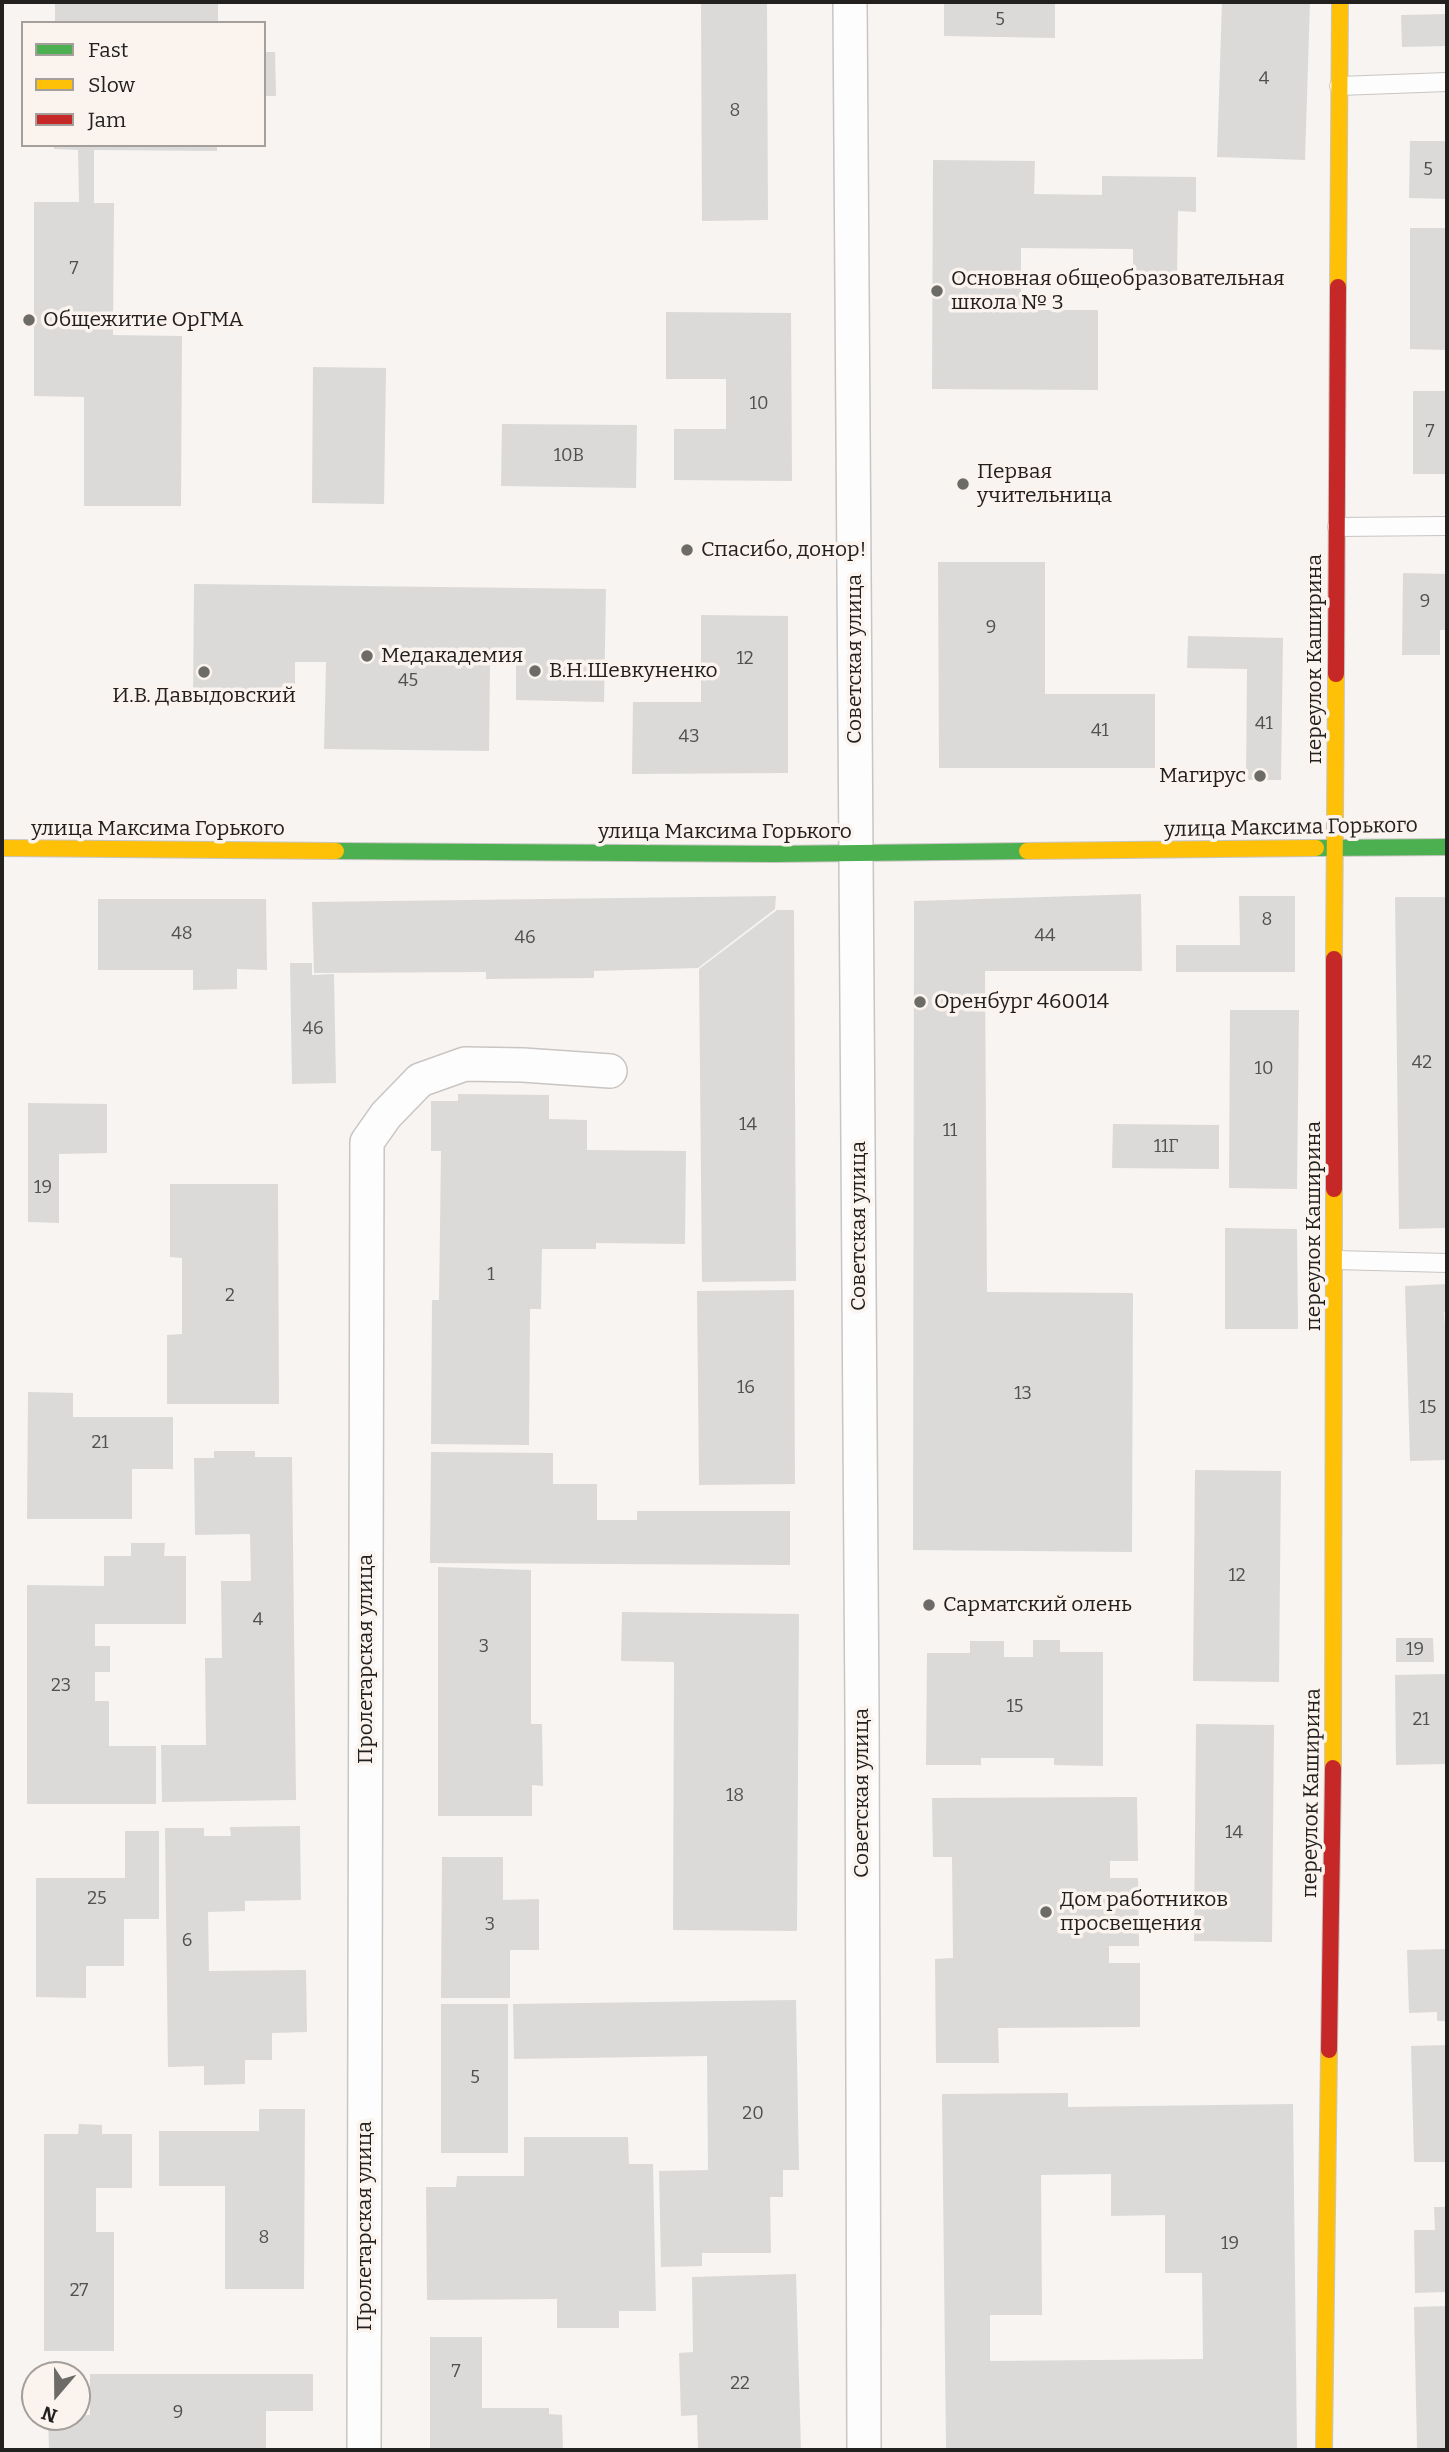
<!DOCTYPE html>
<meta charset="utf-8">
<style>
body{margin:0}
#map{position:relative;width:1449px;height:2452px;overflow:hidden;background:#f7f4f1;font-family:Bitter,serif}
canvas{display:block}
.frame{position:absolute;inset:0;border:4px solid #23211f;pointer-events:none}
.legend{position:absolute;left:21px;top:21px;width:245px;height:126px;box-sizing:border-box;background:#faf3ee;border:2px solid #a49f9b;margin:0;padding:9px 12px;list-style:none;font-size:21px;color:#23211f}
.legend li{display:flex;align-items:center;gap:14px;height:35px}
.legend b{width:35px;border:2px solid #a49f9b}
.north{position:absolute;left:21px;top:2361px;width:70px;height:70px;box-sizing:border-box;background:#faf3ee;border:2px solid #a49f9b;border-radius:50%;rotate:200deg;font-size:19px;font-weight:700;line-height:28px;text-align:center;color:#23211f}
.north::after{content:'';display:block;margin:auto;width:24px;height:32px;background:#6d6b68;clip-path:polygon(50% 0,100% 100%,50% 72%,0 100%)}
</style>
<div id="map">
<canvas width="1449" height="2452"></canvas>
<div class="frame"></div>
<ul class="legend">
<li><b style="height:9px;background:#4caf50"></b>Fast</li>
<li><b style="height:9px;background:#ffc107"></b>Slow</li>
<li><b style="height:9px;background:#c62828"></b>Jam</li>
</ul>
<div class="north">N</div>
</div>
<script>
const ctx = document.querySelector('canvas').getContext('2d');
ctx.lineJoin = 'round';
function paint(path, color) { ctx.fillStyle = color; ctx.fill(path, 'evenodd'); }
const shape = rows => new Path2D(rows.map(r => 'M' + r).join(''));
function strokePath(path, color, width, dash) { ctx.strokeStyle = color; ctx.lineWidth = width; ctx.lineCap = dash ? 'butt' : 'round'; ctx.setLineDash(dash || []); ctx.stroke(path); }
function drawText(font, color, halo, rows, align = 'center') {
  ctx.font = font + ' Bitter,serif'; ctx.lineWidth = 7; ctx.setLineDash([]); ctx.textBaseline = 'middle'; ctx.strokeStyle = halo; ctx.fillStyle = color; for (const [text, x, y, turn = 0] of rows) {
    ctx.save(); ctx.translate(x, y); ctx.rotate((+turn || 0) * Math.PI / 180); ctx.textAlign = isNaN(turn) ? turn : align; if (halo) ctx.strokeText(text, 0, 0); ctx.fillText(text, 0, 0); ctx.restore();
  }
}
paint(shape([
 [55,2,218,2,218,23,55,23],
 [701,2,767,2,768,220,702,221],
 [944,2,1025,2,1025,4,1055,4,1055,38,944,36],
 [1222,2,1310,2,1305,160,1217,157],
 [1447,14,1447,46,1402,47,1401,15],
 [264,52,275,52,276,96,264,96],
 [1410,141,1447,141,1447,199,1409,198],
 [54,145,217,145,217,151,94,150,94,203,114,203,113,335,182,336,181,506,84,506,84,397,34,396,34,202,79,202,78,150,54,149],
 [933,160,1035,161,1034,194,1102,195,1102,176,1196,177,1196,212,1178,211,1177,276,1133,276,1133,249,1021,248,1021,310,1098,310,1098,390,932,389],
 [1410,228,1447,228,1447,350,1410,349],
 [666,312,791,313,792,481,674,480,674,429,726,429,726,379,666,379],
 [313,367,386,368,384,504,312,503],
 [1413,391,1447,391,1447,474,1413,474],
 [502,424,637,425,636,488,501,486],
 [938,562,1045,562,1045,694,1155,694,1155,768,939,768],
 [1403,573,1447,574,1447,630,1440,630,1440,655,1402,655],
 [194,584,606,589,604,702,516,700,516,665,490,664,489,751,324,749,326,662,295,662,295,699,193,697],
 [701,615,788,616,788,773,632,774,633,702,701,702],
 [1188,636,1283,638,1281,780,1246,780,1247,669,1187,668],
 [1141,894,1142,971,985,971,987,1292,1133,1293,1132,1552,913,1550,914,901],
 [776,896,775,909,698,968,594,971,594,978,486,979,486,972,314,973,312,902],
 [1239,896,1295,896,1295,972,1176,972,1176,945,1240,945],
 [1395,897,1447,897,1447,1228,1399,1229],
 [98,899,266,899,267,970,237,969,237,989,193,990,193,970,98,970],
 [777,910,794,910,796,1281,702,1282,699,969],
 [290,963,312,963,312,975,334,974,336,1083,292,1084],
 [1230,1010,1299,1010,1297,1189,1229,1188],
 [458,1094,549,1095,549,1119,587,1120,587,1150,686,1151,685,1244,596,1243,596,1249,542,1249,541,1309,530,1309,529,1445,431,1444,432,1300,439,1300,441,1151,431,1151,431,1101,458,1101],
 [28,1103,107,1104,107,1153,59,1154,59,1223,28,1222],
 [1113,1124,1219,1125,1219,1169,1112,1168],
 [170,1184,278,1184,279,1404,167,1404,167,1335,182,1334,182,1258,170,1257],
 [1225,1228,1297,1229,1298,1329,1225,1329],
 [1447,1284,1447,1312,1444,1312,1447,1356,1447,1460,1410,1461,1405,1286],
 [794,1290,795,1484,699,1485,697,1291],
 [28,1392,73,1393,73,1417,173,1417,173,1469,132,1469,132,1519,27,1519],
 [214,1451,255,1451,255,1457,292,1457,296,1800,162,1802,161,1745,206,1745,205,1658,222,1658,221,1581,251,1581,250,1534,195,1535,194,1458,214,1458],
 [431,1452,553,1453,553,1484,597,1484,597,1520,637,1520,637,1511,790,1511,790,1565,430,1563],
 [1195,1470,1281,1471,1279,1682,1193,1681],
 [131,1543,165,1543,164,1556,186,1556,186,1624,95,1624,95,1646,110,1646,110,1672,95,1672,95,1701,109,1701,109,1746,156,1746,156,1804,27,1804,27,1585,104,1586,104,1556,131,1556],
 [438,1567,531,1570,531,1724,542,1724,543,1786,532,1785,532,1816,438,1816],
 [622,1612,799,1614,797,1931,673,1930,674,1662,621,1661],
 [1396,1638,1433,1638,1434,1662,1396,1662],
 [1033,1640,1060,1640,1060,1652,1103,1652,1103,1766,1054,1765,1054,1758,981,1758,981,1765,926,1765,927,1653,970,1653,970,1641,1004,1641,1004,1657,1033,1657],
 [1447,1674,1447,1764,1396,1765,1395,1675],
 [1196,1724,1274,1725,1272,1942,1194,1941],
 [1137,1797,1138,1861,1110,1861,1110,1878,1138,1878,1139,1946,1109,1946,1109,1963,1140,1963,1140,2027,998,2028,999,2063,936,2063,935,1959,953,1958,952,1857,933,1857,932,1798],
 [300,1826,301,1900,245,1901,245,1911,208,1912,209,1971,306,1970,307,2032,272,2033,272,2060,245,2060,245,2084,204,2085,204,2066,168,2067,165,1828,204,1828,204,1836,231,1836,230,1827],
 [125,1831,159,1831,159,1919,124,1919,124,1966,86,1966,86,1998,36,1997,36,1878,125,1878],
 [442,1857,503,1857,503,1900,539,1899,539,1950,510,1950,510,1998,441,1998],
 [1447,1949,1447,2021,1437,2021,1437,2012,1409,2013,1407,1950],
 [796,2000,799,2170,783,2170,783,2197,770,2197,771,2253,702,2253,702,2266,661,2267,659,2171,708,2170,707,2056,514,2059,513,2004],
 [441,2004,508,2004,508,2153,441,2153],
 [1447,2045,1447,2162,1414,2162,1411,2046],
 [1068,2093,1068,2107,1293,2104,1297,2450,946,2450,942,2094],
 [1111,2174,1111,2216,1165,2215,1165,2273,1202,2273,1203,2359,990,2361,990,2315,1042,2315,1041,2175],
 [259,2109,305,2109,304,2289,225,2289,225,2186,159,2186,159,2131,259,2131],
 [79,2124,102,2125,102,2134,132,2134,132,2188,96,2188,96,2232,114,2232,114,2351,44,2351,44,2134,78,2134],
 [524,2137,628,2137,629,2164,653,2164,656,2311,619,2311,619,2328,557,2328,557,2299,427,2300,426,2187,456,2187,457,2176,524,2176],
 [1434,2207,1447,2207,1447,2292,1415,2293,1414,2230,1435,2230],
 [796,2274,801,2450,698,2450,697,2415,681,2416,679,2353,693,2352,692,2277],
 [1447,2306,1447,2450,1417,2448,1414,2307],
 [430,2337,482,2337,482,2408,549,2408,549,2414,562,2415,563,2450,430,2450],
 [90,2374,313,2374,313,2411,266,2411,266,2450,49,2450,48,2417,90,2415]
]), '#dcdad8');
const lane = shape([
 [1339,86,1447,82],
 [1337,527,1447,526],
 [1336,1260,1447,1263]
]);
const street = shape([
 [850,2,862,1714,864,2450],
 [364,2450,367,1142,386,1115,420,1080,465,1064,523,1065,610,1071]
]);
const fast = shape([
 [1316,848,1447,847],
 [336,851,775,854,1027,851]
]);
const slow = shape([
 [1338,287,1340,2],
 [2,848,336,851],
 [1027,851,1316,848],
 [1334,959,1336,674],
 [1333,1768,1334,1189],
 [1324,2450,1329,2050]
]);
const jam = shape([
 [1336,674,1338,287],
 [1334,1189,1334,959],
 [1329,2050,1333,1768]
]);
strokePath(lane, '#c8c5c3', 20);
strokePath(street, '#c8c5c3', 36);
strokePath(fast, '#c8c5c3', 18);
strokePath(slow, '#c8c5c3', 18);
strokePath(jam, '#c8c5c3', 18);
strokePath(lane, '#fefdfd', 18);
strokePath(street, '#fefdfd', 33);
strokePath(fast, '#4caf50', 16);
strokePath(slow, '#ffc107', 16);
strokePath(jam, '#c62828', 16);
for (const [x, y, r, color] of [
 [937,291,7,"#6d6b68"],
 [29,320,7,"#6d6b68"],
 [963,484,7,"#6d6b68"],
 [687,550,7,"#6d6b68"],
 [367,656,7,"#6d6b68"],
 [535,671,7,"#6d6b68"],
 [204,672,7,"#6d6b68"],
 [1260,776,7,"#6d6b68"],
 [920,1002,7,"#6d6b68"],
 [929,1605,7,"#6d6b68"],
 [1046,1912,7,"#6d6b68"]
]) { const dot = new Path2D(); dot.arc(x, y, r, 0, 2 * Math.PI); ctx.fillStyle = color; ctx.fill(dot); strokePath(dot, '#faf3ee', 2.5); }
drawText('18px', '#52504e', null, [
 ["5",1000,20],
 ["4",1264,79],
 ["8",735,111],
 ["5",1428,170],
 ["7",74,269],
 ["10",759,404],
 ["7",1430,432],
 ["10В",569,456],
 ["9",1425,602],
 ["9",991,628],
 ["12",745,659],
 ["45",408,681],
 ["41",1264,724],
 ["41",1100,731],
 ["43",689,737],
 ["8",1267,920],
 ["48",182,934],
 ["44",1045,936],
 ["46",525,938],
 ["46",313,1029],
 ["42",1422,1063],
 ["10",1264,1069],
 ["14",748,1125],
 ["11",950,1131],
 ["11Г",1166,1147],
 ["19",43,1188],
 ["1",491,1275],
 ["2",230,1296],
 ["16",746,1388],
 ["13",1023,1394],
 ["15",1428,1408],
 ["21",100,1443],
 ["12",1237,1576],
 ["4",258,1620],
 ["3",484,1647],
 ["19",1415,1650],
 ["23",61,1686],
 ["15",1015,1707],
 ["21",1421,1720],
 ["18",735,1796],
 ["14",1234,1833],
 ["25",97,1899],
 ["3",490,1925],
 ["6",187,1941],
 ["5",475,2078],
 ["20",753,2114],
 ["8",264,2238],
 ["19",1230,2244],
 ["27",79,2291],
 ["7",456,2372],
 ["22",740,2384],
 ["9",178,2413]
]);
drawText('21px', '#23211f', '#faf3ee', [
 ["Основная общеобразовательная",951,279],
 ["школа № 3",951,303],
 ["Общежитие ОрГМА",43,320],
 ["Первая",977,472],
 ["учительница",977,496],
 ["Спасибо, донор!",701,550],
 ["Медакадемия",381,656],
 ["В.Н.Шевкуненко",549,671],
 ["И.В. Давыдовский",204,696,"center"],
 ["Магирус",1246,776,"right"],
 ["Оренбург 460014",934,1002],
 ["Сарматский олень",943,1605],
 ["Дом работников",1060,1900],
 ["просвещения",1060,1924]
], 'left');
drawText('21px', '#23211f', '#faf3ee', [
 ["Советская улица",855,659,-90],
 ["переулок Каширина",1315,659,-90],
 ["улица Максима Горького",1291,828,-1],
 ["улица Максима Горького",158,829],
 ["улица Максима Горького",725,832],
 ["Советская улица",859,1226,-90],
 ["переулок Каширина",1314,1226,-90],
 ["Пролетарская улица",366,1659,-90],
 ["Советская улица",862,1793,-90],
 ["переулок Каширина",1312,1793,-89],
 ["Пролетарская улица",365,2226,-90]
]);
</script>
